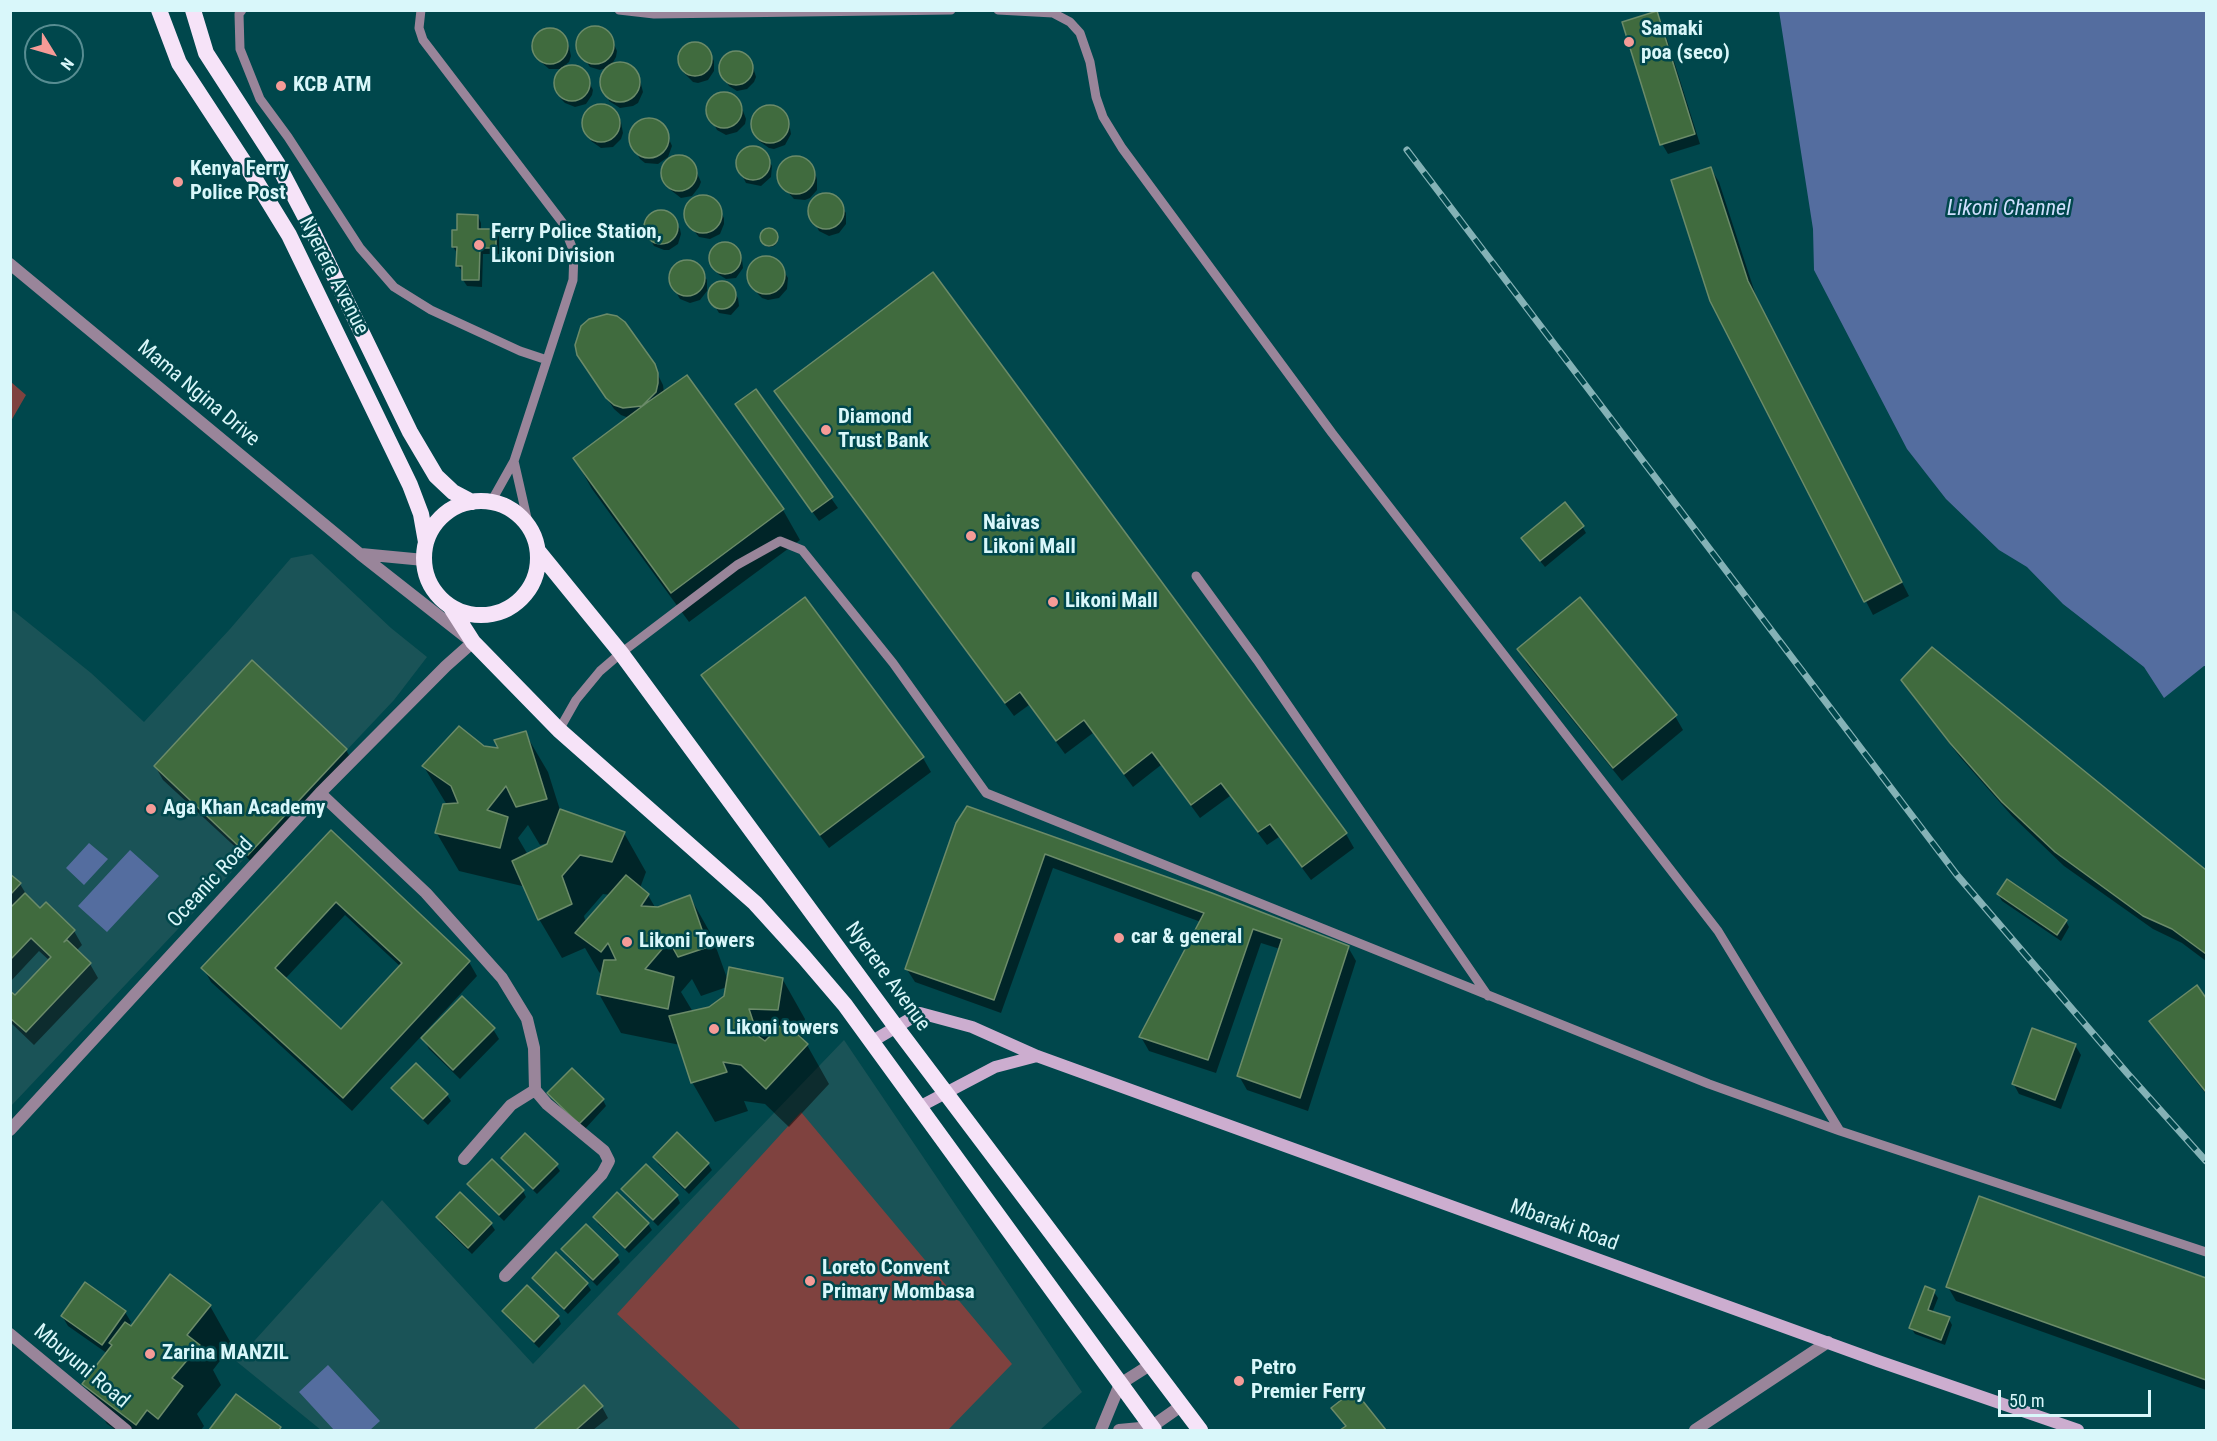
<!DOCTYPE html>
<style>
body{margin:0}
#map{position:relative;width:2217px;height:1441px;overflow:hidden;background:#00474c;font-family:"Roboto Condensed",sans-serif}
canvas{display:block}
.frame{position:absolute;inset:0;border:12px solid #d9f7fa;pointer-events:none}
.north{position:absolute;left:24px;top:24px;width:60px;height:60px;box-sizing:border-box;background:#00474c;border:2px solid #578d92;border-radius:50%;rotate:127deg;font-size:16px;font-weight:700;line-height:24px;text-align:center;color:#d9f7fa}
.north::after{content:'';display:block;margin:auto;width:21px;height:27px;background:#f59b97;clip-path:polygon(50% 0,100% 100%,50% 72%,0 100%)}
.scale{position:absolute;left:1998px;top:1390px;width:153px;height:27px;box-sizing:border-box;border:3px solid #d9f7fa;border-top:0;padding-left:8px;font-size:18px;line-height:21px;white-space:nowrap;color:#d9f7fa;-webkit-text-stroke:4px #00474c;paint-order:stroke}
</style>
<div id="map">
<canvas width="2217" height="1441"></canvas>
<div class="frame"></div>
<div class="north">N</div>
<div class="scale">50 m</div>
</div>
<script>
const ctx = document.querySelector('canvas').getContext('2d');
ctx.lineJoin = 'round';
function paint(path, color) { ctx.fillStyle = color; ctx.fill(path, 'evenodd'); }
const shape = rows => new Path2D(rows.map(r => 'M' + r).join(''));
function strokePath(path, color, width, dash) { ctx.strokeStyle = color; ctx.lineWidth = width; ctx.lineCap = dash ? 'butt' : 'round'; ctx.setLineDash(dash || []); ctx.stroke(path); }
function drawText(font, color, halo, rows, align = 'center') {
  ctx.font = font + ' "Roboto Condensed",sans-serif'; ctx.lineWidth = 5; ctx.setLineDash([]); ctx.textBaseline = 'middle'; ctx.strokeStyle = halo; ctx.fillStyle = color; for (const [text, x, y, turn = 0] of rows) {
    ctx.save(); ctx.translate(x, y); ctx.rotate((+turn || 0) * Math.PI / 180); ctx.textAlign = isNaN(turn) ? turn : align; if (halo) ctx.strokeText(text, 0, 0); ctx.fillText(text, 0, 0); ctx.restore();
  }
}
paint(shape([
 [312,554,391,628,427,657,394,700,11,1106,10,608,91,673,144,722,230,629,291,558],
 [844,1040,1082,1392,1040,1430,321,1430,236,1361,382,1200,533,1364]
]), '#1a5357');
paint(shape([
 [11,382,26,395,11,421],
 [801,1112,1012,1364,948,1430,741,1430,617,1314]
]), '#7f423f');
paint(shape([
 [1779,11,2206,11,2206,666,2204,666,2164,698,2144,667,2063,604,2027,567,1999,550,1946,499,1907,449,1814,270,1813,229],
 [89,843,108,859,84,885,66,868],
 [130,850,159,876,107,932,78,906],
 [328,1365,380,1421,370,1430,334,1430,299,1392]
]), '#546d9f');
paint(shape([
 [1656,13,1662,23,1700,144,1668,154,1662,144],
 [592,28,597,28,608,33,612,40,617,51,616,57,611,66,621,63,632,68,640,80,643,92,638,103,633,106,620,108,609,101,601,81,606,68,600,70,590,67,579,51,578,46,582,34],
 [548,29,558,31,569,46,571,56,569,62,560,69,549,69,540,61,536,54,534,44,535,39,543,31],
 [698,44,707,49,714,61,714,71,708,80,698,83,693,82,685,74,680,67,679,57,684,48,688,45],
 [731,53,741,53,749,60,753,67,756,77,754,82,747,89,737,91,729,86,724,78,720,69,721,64,727,55],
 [570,66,575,66,584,72,593,90,592,95,586,104,575,107,565,103,561,99,557,91,555,80,560,71],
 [724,94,734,97,742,108,746,119,745,124,737,132,726,135,717,130,708,112,710,102,714,98],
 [603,106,617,115,621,122,623,133,621,139,613,147,601,148,591,141,584,122,585,116,593,108],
 [772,107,785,116,789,123,791,134,785,145,774,149,769,148,759,141,752,122,753,117,761,109],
 [647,120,659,122,664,127,672,146,668,157,658,164,645,163,640,159,630,141,632,129,636,125],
 [752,148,762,150,772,166,771,177,761,186,746,183,737,166,737,161,742,152],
 [685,157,693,164,701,182,699,187,692,196,681,198,668,188,664,181,663,170,669,160,673,158],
 [790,159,801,159,811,166,815,173,817,179,817,190,810,198,805,200,794,199,781,184,779,179,781,167],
 [1711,169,1719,182,1756,296,1909,596,1873,615,1711,300],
 [830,195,835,197,846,213,846,224,839,233,829,236,819,231,810,213,810,208,812,203,820,196],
 [699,197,710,198,714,201,724,218,724,224,720,234,710,239,699,237,686,221,686,209,689,204],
 [660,211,670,214,680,229,681,234,678,244,669,250,664,250,654,246,645,229,647,219],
 [478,216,481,223,481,231,495,231,499,237,499,254,483,254,482,287,467,286,463,280,463,272,458,266,457,253,453,247,458,231],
 '762 239a8 8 0 1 1 16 0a8 8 0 1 1-16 0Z',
 [727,244,738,252,742,259,743,268,736,278,726,279,718,274,711,257,715,248],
 [766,257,777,260,788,278,787,289,779,298,768,300,762,298,758,294,749,277,751,265,755,261],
 [690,262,695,264,707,280,707,291,700,300,690,303,680,299,670,282,672,271,679,263],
 [933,274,1346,834,1354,848,1311,880,1279,837,1267,845,1230,796,1200,818,1161,765,1133,787,1093,733,1065,754,1029,705,1014,716,784,405,776,391],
 [717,284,729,285,738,298,739,306,731,315,719,313,710,298,711,290],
 [585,365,653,365,663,385,664,393,687,377,783,510,800,540,689,622,592,489,575,459,629,418,621,415,614,409],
 [756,391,838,508,819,521,743,414],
 [1582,526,1586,533,1545,567,1527,545],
 [804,599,923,758,931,772,829,848,711,689,703,675],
 [1932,649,2206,872,2206,961,2182,943,2153,929,2064,866,2012,816,1960,757,1911,694,1903,680],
 [1519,650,1675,716,1683,730,1622,781,1527,664],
 [525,733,548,772,560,810,624,833,646,872,640,888,648,895,656,909,690,897,712,936,728,981,783,980,805,1019,802,1040,807,1045,829,1084,789,1127,765,1104,744,1101,748,1111,715,1122,692,1082,680,1045,621,1033,599,994,602,975,599,972,585,948,562,958,539,919,523,883,522,886,459,871,436,832,447,805,424,767,483,748,500,750],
 [528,825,540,845,552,842,528,855,518,838],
 [603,894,610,895,586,923,584,916],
 [692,979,701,996,727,987,726,996,710,1008,693,1012,681,992],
 [346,750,354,764,257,867,163,780,155,766],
 [958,824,1348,947,1356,961,1308,1111,1247,1090,1239,1076,1280,949,1261,943,1216,1073,1149,1051,1141,1037,1201,922,1053,868,1001,1013,915,982,906,968],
 [331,833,469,962,477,976,352,1111,211,982,203,968],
 [345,915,401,967,341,1031,285,979],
 [10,876,20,884,26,894,41,910,46,904,74,931,82,945,76,951,90,964,98,978,34,1045,10,1022,10,993,15,997,50,961,39,951,10,982],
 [1998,894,2066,921,2069,927,2061,941,2002,901],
 [2196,987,2206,1001,2206,1094,2159,1035,2151,1021],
 [493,1029,499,1039,460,1079,429,1049,423,1038],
 [2075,1045,2081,1055,2061,1109,2019,1094,2013,1083],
 [393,1089,447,1095,451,1101,428,1125,397,1095],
 [549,1093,603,1100,606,1106,584,1130,553,1100],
 [655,1157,708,1164,712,1170,689,1194,658,1164],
 [503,1158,556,1165,560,1171,537,1194,507,1165],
 [469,1185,523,1191,526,1197,504,1221,473,1191],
 [623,1190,677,1196,680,1203,658,1226,627,1196],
 [1979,1198,2206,1279,2206,1390,1956,1301,1948,1287],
 [595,1217,648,1224,652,1230,629,1253,598,1224],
 [438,1218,491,1224,495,1230,472,1254,441,1224],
 [563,1249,617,1255,620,1262,597,1286,567,1256],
 [534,1278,587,1284,591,1290,568,1314,537,1284],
 [1934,1292,1938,1298,1932,1313,1949,1319,1952,1325,1945,1345,1915,1334,1911,1328],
 [210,1306,232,1345,213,1370,221,1385,197,1414,204,1426,201,1430,116,1430,107,1424,84,1384,108,1354,68,1326,62,1316,125,1312,131,1322,128,1326,131,1328],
 [504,1311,558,1317,561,1324,539,1348,508,1318],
 [584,1387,602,1407,608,1418,593,1430,536,1430],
 [1354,1392,1384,1430,1342,1430,1348,1427],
 [237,1396,280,1429,281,1430,211,1430]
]), '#0007');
const building = shape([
 [1657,11,1695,134,1660,145,1622,22,1657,11],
 '576 45a19 19 0 1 1 38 0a19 19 0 1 1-38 0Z',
 '532 46a18 18 0 1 1 36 0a18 18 0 1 1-36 0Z',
 '678 59a17 17 0 1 1 34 0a17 17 0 1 1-34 0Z',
 '719 68a17 17 0 1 1 34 0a17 17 0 1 1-34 0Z',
 '600 82a20 20 0 1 1 40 0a20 20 0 1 1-40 0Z',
 '554 83a18 18 0 1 1 36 0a18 18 0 1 1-36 0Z',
 '706 110a18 18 0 1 1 36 0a18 18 0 1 1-36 0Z',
 '582 123a19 19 0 1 1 38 0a19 19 0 1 1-38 0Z',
 '751 124a19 19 0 1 1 38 0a19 19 0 1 1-38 0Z',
 '629 138a20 20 0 1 1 40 0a20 20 0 1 1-40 0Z',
 '736 163a17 17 0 1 1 34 0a17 17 0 1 1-34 0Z',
 '661 173a18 18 0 1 1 36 0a18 18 0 1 1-36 0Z',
 '777 175a19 19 0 1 1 38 0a19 19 0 1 1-38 0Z',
 [1711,167,1748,281,1902,582,1864,602,1710,301,1671,180,1711,167],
 '808 211a18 18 0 1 1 36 0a18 18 0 1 1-36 0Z',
 '684 214a19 19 0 1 1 38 0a19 19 0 1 1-38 0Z',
 '644 227a17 17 0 1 1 34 0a17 17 0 1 1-34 0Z',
 [457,214,478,215,478,229,496,229,496,248,480,248,479,280,462,280,462,266,456,266,457,247,452,247,452,230,457,230,457,214],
 '760 237a9 9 0 1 1 18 0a9 9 0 1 1-18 0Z',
 '709 258a16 16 0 1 1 32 0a16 16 0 1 1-32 0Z',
 '747 275a19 19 0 1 1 38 0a19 19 0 1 1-38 0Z',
 '669 278a18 18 0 1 1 36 0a18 18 0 1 1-36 0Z',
 [933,272,1347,833,1302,867,1270,824,1258,832,1221,783,1191,805,1152,752,1124,774,1084,720,1056,741,1020,692,1005,703,774,391,933,272],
 '708 295a14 14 0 1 1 28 0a14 14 0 1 1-28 0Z',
 [607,314,617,316,625,322,655,364,658,373,658,383,656,392,642,406,623,408,614,405,606,398,577,355,575,345,581,326,589,319,607,314],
 [687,375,784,509,671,593,573,458,648,402,687,375],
 [756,389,833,497,812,512,735,404,756,389],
 [1565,502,1584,526,1540,561,1521,538,1565,502],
 [805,597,924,757,820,835,701,675,805,597],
 [1580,597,1677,715,1613,768,1517,649,1580,597],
 [1932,647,2206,870,2206,954,2172,929,2143,916,2055,852,2002,802,1950,743,1901,680,1932,647],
 [252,660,347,749,248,855,154,766,252,660],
 [459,726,484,746,498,748,494,740,526,731,547,799,516,807,506,786,487,810,508,817,500,848,435,833,443,804,458,803,451,786,422,766,459,726],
 [967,806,1212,893,1349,946,1300,1098,1237,1076,1282,939,1253,929,1208,1060,1139,1037,1204,913,1045,854,994,1000,905,969,956,823,967,806],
 [560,809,625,832,612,862,580,855,562,876,572,904,538,920,512,861,547,844,560,809],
 [331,830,470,961,343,1098,201,968,331,830],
 [336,902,402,963,341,1029,275,968,336,902],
 [10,874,21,883,10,895,10,874],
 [626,875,649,894,641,906,658,907,690,895,708,947,678,957,669,941,645,969,674,977,668,1009,597,994,604,960,616,960,608,943,601,952,575,933,626,875],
 [2007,879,2067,920,2057,935,1997,894,2007,879],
 [25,893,40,908,46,902,75,930,64,942,67,940,91,963,26,1032,10,1018,10,991,15,995,51,957,31,938,10,960,10,908,25,893],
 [729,967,783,978,778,1010,749,1009,758,1036,765,1041,784,1022,808,1044,766,1089,741,1065,723,1062,727,1072,691,1083,669,1016,709,1007,724,996,729,967],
 [2197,985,2206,998,2206,1092,2149,1021,2197,985],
 [462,996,495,1028,453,1070,421,1038,462,996],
 [2032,1028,2076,1044,2055,1100,2012,1084,2032,1028],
 [416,1063,448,1094,423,1119,391,1088,416,1063],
 [572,1068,604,1099,579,1124,547,1093,572,1068],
 [677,1132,709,1163,685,1188,653,1157,677,1132],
 [525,1133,558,1164,533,1189,501,1158,525,1133],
 [492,1159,524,1190,499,1215,467,1184,492,1159],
 [646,1164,678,1195,653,1220,621,1189,646,1164],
 [460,1192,492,1223,468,1248,436,1217,460,1192],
 [617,1192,649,1223,625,1248,593,1217,617,1192],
 [1979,1196,2206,1278,2206,1380,1946,1287,1979,1196],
 [586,1224,618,1255,593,1280,561,1249,586,1224],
 [556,1252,588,1283,564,1309,532,1278,556,1252],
 [170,1274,211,1305,187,1335,200,1345,172,1378,183,1386,158,1419,147,1410,136,1425,82,1384,112,1345,109,1343,125,1322,131,1326,170,1274],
 [85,1282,126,1311,102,1345,61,1316,85,1282],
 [527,1285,559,1316,534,1342,502,1311,527,1285],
 [1925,1286,1935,1290,1928,1310,1950,1317,1941,1340,1909,1328,1925,1286],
 [584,1385,603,1406,576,1430,534,1430,584,1385],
 [1354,1390,1386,1430,1340,1430,1346,1426,1331,1408,1354,1390],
 [236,1394,281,1427,279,1430,209,1430,236,1394]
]);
paint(building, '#406b3e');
strokePath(building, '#6b8b69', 1.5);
strokePath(shape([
 [242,10,239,14,240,49,260,99,288,137,360,248,394,287,431,310,520,351,547,360],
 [421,10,419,28,423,40,562,222,574,252,573,280,514,461,491,502],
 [619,10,654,14,951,10],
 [998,10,1053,13,1070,22,1080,33,1090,62,1096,97,1103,117,1122,148,1332,433,1718,931,1840,1131],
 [514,461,529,527],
 [1196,576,1257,660,1488,996],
 [559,730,576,700,600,671,621,653,737,565,780,541,802,550,893,663,986,793,1709,1084,1840,1131,2206,1252]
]), '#99859a', 9);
strokePath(shape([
 [320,793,426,893,502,978,527,1019,534,1048,535,1090,547,1104,604,1151,609,1161,602,1174,505,1276],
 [10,1130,320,793,446,666,473,642],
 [464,1159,511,1105,535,1090],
 [10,1334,126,1430],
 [1101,1430,1120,1384,1150,1365],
 [1119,1430,1151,1427,1181,1406],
 [1695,1430,1828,1342]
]), '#99859a', 12);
strokePath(shape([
 [10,264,360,554,467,638],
 [361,554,424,560]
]), '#99859a', 12);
strokePath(shape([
 [871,1042,920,1013,972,1027,1037,1056,1878,1361,2078,1430],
 [919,1107,995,1067,1037,1056]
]), '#ccadcf', 12);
strokePath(shape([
 [159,10,179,63,251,173,289,235,410,485,421,514,426,542],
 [193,10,206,53,277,163,311,228,410,432,436,476,453,492,472,502],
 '424 558a57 57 0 1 1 114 0a57 57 0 1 1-114 0Z',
 [538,551,621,653,896,1027,1200,1430],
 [450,606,473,642,559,730,755,903,804,957,845,1005,1154,1430]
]), '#f6e3f8', 16);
const rail = shape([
 [1407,150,1957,875,2127,1073,2206,1161]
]);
strokePath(rail, '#84b2b6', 7);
strokePath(rail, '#00474c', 4.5, [14]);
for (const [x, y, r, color] of [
 [1629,42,6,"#f59b97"],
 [281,86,6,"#f59b97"],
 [178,182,6,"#f59b97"],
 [479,245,6,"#f59b97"],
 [826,430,6,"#f59b97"],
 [971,536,6,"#f59b97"],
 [1053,602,6,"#f59b97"],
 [151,809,6,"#f59b97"],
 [1119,938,6,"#f59b97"],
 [627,942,6,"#f59b97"],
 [714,1029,6,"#f59b97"],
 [810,1281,6,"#f59b97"],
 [150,1354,6,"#f59b97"],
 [1239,1381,6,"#f59b97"]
]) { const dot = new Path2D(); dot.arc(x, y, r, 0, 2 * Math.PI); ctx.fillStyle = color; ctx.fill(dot); strokePath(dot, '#00474c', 2); }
drawText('bold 21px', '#d9f7fa', '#00474c', [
 ["Samaki",1641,30],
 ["poa (seco)",1641,54],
 ["KCB ATM",293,86],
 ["Kenya Ferry",190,170],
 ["Police Post",190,194],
 ["Ferry Police Station,",491,233],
 ["Likoni Division",491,257],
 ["Diamond",838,418],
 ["Trust Bank",838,442],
 ["Naivas",983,524],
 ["Likoni Mall",983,548],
 ["Likoni Mall",1065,602],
 ["Aga Khan Academy",163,809],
 ["car & general",1131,938],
 ["Likoni Towers",639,942],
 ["Likoni towers",726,1029],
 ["Loreto Convent",822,1269],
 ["Primary Mombasa",822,1293],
 ["Zarina MANZIL",162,1354],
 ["Petro",1251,1369],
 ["Premier Ferry",1251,1393]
], 'left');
drawText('21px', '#d9f7fa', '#00474c', [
 ["Nyerere Avenue",333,276,63],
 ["Mama Ngina Drive",198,394,40],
 ["Oceanic Road",211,883,-47],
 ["Nyerere Avenue",887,977,54],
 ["Mbaraki Road",1564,1226,20],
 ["Mbuyuni Road",81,1367,40]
]);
drawText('italic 22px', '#cedefd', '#00474c', [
 ["Likoni Channel",2009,209]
]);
</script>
